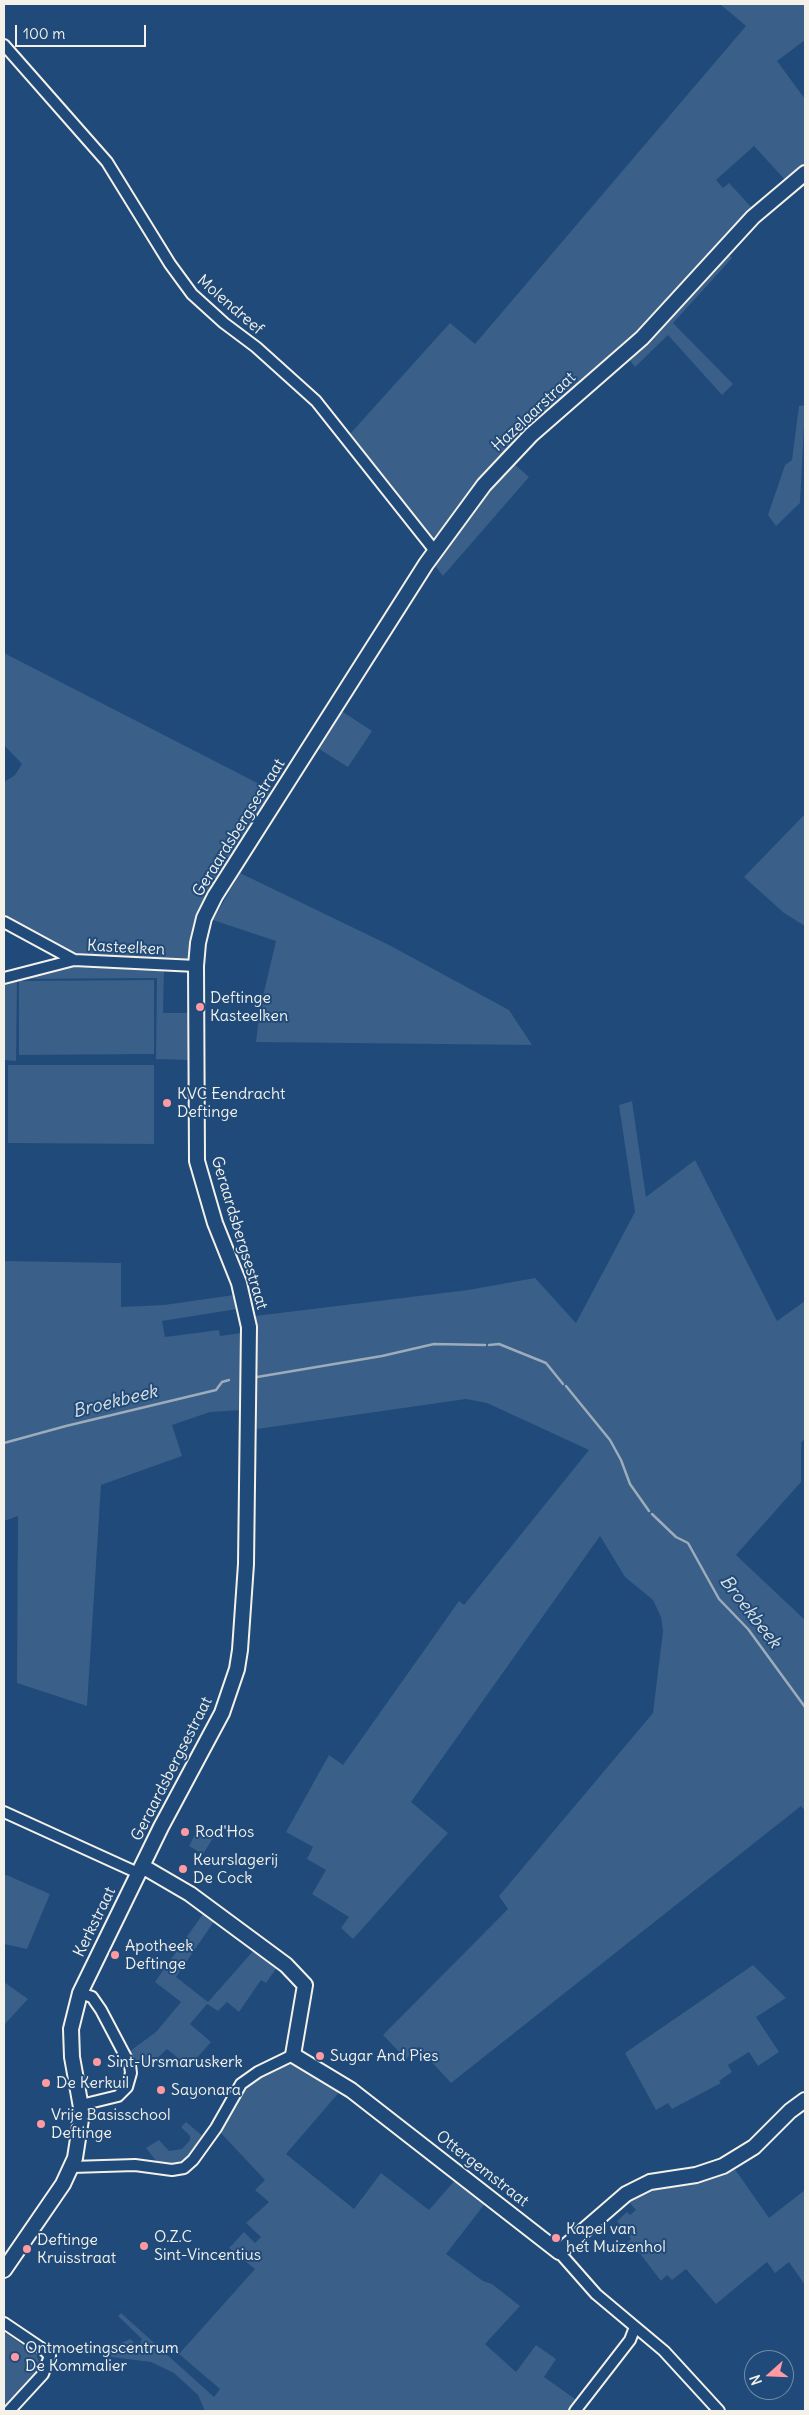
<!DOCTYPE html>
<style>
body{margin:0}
#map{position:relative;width:809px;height:2415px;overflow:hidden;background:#1f4a7a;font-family:Delius,sans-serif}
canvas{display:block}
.frame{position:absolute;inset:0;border:5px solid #f4f1e8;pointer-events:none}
.north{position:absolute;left:744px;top:2350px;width:50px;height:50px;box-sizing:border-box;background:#1f4a7a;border:1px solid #748da6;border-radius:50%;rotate:250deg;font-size:14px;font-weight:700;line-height:20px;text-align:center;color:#f4f1e8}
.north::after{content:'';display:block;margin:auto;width:18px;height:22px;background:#ff9aa2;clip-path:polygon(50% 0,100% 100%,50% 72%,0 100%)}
.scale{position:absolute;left:15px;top:25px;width:131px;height:22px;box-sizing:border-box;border:2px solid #f4f1e8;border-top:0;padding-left:6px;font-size:15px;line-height:18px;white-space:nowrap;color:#f4f1e8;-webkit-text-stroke:4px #1f4a7a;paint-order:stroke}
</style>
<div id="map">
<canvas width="809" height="2415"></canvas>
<div class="frame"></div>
<div class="north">N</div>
<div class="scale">100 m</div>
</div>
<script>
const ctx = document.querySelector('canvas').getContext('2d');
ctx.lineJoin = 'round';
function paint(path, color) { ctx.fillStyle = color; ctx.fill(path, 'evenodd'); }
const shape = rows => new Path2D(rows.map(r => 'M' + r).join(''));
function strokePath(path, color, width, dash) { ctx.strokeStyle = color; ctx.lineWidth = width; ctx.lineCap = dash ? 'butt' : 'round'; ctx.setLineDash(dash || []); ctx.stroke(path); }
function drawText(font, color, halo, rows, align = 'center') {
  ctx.font = font + ' Delius,sans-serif'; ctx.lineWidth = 4; ctx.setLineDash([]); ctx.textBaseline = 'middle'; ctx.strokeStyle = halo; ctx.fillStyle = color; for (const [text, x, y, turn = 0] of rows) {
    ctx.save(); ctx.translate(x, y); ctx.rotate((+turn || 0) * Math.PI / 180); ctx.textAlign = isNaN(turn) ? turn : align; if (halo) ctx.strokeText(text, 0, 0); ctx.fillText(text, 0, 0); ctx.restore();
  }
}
paint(shape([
 [720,4,805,4,805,40,777,61,805,99,805,167,787,182,754,146,716,180,723,188,729,183,754,210,711,251,646,324,489,470,432,540,349,435,450,323,475,344,746,26],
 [727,253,732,258,673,323,733,384,722,395,668,335,635,367,628,358],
 [805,405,800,503,776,526,768,515,785,465,792,460,799,406],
 [513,463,529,477,443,576,434,564,474,505],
 [4,653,271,790,201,911,191,940,190,959,184,961,75,956,4,919,4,782,15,775,22,764,4,745],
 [340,710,372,731,348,767,316,747],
 [805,814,805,926,784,913,744,877],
 [240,873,389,945,509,1010,532,1045,256,1042,260,1009,276,941,213,920],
 [76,964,164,968,163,1013,190,1013,189,1060,156,1059,157,978,17,979,16,1061,4,1060,4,1110,4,982],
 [154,980,154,1054,19,1055,19,981],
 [8,1065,154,1065,154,1144,8,1143],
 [632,1101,646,1197,695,1160,777,1321,805,1301,805,1438,801,1443,801,1482,736,1555,805,1620,805,1811,801,1806,451,2083,418,2047,406,2059,383,2035,508,1909,499,1896,653,1713,663,1631,661,1617,653,1600,625,1577,600,1536,411,1802,448,1833,353,1939,341,1928,349,1917,312,1894,326,1870,307,1859,313,1847,286,1832,329,1755,343,1765,459,1601,464,1605,589,1450,487,1403,466,1399,257,1429,255,1316,468,1290,535,1278,576,1323,635,1212,619,1105],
 [4,1261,121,1263,121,1307,164,1305,234,1295,237,1309,162,1321,165,1337,219,1330,220,1336,241,1333,241,1410,210,1412,172,1425,182,1456,101,1485,87,1706,17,1683,18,1516,4,1521],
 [198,1829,213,1838,203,1854,189,1846],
 [4,1874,50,1894,27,1949,4,1944],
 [205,1911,215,1920,176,1977,208,2002,255,1949,278,1966,266,1983,261,1980,239,2012,227,2002,218,2011,207,2004,190,2024,211,2042,189,2067,167,2049,148,2067,136,2062,130,2051,156,2032,181,2002,155,1982],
 [753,1965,786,1998,756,2017,779,2052,758,2066,749,2052,728,2065,732,2072,719,2081,721,2083,672,2109,668,2103,656,2110,625,2053],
 [4,1982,28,1999,4,2025],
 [293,2062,342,2089,286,2154,354,2209,381,2173,429,2210,457,2178,487,2201,446,2254,483,2281,492,2284,520,2306,485,2344,516,2372,536,2345,556,2359,544,2377,578,2401,571,2411,205,2411,198,2395,174,2373,151,2362,111,2357,110,2349,117,2345,130,2339,134,2342,127,2348,134,2350,138,2349,142,2339,118,2316,121,2313,214,2397,220,2389,179,2354,255,2269,229,2248,244,2232,255,2243,261,2237,246,2223,269,2202,255,2190,265,2180,218,2130,246,2084,284,2063],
 [186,2122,204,2137,196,2149,179,2166,165,2166,157,2162,146,2148,159,2140,169,2151,182,2149,190,2140,190,2136,181,2127],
 [732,2165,769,2218,805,2190,805,2285,789,2262,775,2273,767,2262,716,2304,686,2269,672,2280,667,2275,661,2281,635,2247,627,2253,622,2247,631,2239,617,2221,627,2212,630,2215,636,2210,627,2200,635,2193],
 [4,2332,36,2354,40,2364,38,2375,5,2411]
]), '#3a5f88');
strokePath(shape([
 [489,1345,499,1344,546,1363,563,1384],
 [257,1377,382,1356,434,1344,485,1345],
 [566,1386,610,1440,621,1460,630,1484,649,1511],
 [4,1443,66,1426,216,1390,222,1382,229,1380],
 [652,1514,676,1537,688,1543,719,1599,748,1629,805,1707]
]), '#9cacbb', 2.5);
const street = shape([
 [4,45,107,162,170,264,192,294,224,323,256,347,316,401,435,551],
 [4,922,74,960,196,966],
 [4,978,74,960],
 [4,1812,138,1873],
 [80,1993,92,1997,101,2010,130,2065,131,2073,127,2087,118,2096,81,2105],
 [72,2167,135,2165,172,2170,184,2168,193,2160,216,2128,241,2084,258,2072,293,2055],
 [559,2252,596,2294,664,2351,719,2411],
 [4,2323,44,2350,50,2356,43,2374,9,2411],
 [575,2411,630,2340,635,2327]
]);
const secondary = shape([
 [142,1866,190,1894,286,1965,305,1985,293,2055,351,2090,559,2252,626,2194,650,2182,696,2175,723,2166,754,2147,790,2111,805,2100],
 [4,2270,63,2184,75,2158,82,2113,72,2057,71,2029,80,1993,161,1827,222,1713,237,1669,240,1650,246,1564,249,1327,239,1283,215,1223,197,1161,196,966,198,943,204,918,215,896,426,564,484,485,531,435,642,338,753,217,805,173]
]);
strokePath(street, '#f4f1e8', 14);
strokePath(secondary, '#f4f1e8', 18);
strokePath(street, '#1f4a7a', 10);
strokePath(secondary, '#1f4a7a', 14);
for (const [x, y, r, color] of [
 [200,1007,5,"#ff9aa2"],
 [167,1103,5,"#ff9aa2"],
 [185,1832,5,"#ff9aa2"],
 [183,1869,5,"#ff9aa2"],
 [115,1955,5,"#ff9aa2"],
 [320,2056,5,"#ff9aa2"],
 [97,2062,5,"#ff9aa2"],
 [46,2083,5,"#ff9aa2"],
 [161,2090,5,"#ff9aa2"],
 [41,2124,5,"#ff9aa2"],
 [556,2238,5,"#ff9aa2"],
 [144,2246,5,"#ff9aa2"],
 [27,2249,5,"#ff9aa2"],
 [15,2357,5,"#ff9aa2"]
]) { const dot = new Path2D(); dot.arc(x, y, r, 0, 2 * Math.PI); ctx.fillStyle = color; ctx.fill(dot); strokePath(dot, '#1f4a7a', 2); }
drawText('16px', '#f4f1e8', '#1f4a7a', [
 ["Molendreef",230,305,41],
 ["Hazelaarstraat",534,412,-43],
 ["Geraardsbergsestraat",239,828,-58],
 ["Kasteelken",126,948,3],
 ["Geraardsbergsestraat",239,1233,73],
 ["Geraardsbergsestraat",172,1769,-63],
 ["Kerkstraat",95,1922,-64],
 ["Ottergemstraat",482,2169,38]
]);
drawText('16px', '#f4f1e8', '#1f4a7a', [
 ["Deftinge",210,998],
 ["Kasteelken",210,1016],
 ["KVC Eendracht",177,1094],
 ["Deftinge",177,1112],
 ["Rod'Hos",195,1832],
 ["Keurslagerij",193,1860],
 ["De Cock",193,1878],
 ["Apotheek",125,1946],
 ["Deftinge",125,1964],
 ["Sugar And Pies",330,2056],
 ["Sint-Ursmaruskerk",107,2062],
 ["De Kerkuil",56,2083],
 ["Sayonara",171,2090],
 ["Vrije Basisschool",51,2115],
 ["Deftinge",51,2133],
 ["Kapel van",566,2229],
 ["het Muizenhol",566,2247],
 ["O.Z.C",154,2237],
 ["Sint-Vincentius",154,2255],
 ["Deftinge",37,2240],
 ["Kruisstraat",37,2258],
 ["Ontmoetingscentrum",25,2348],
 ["De Kommalier",25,2366]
], 'left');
drawText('italic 18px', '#dee0dd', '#1f4a7a', [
 ["Broekbeek",115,1402,-14],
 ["Broekbeek",750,1612,52]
]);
</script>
